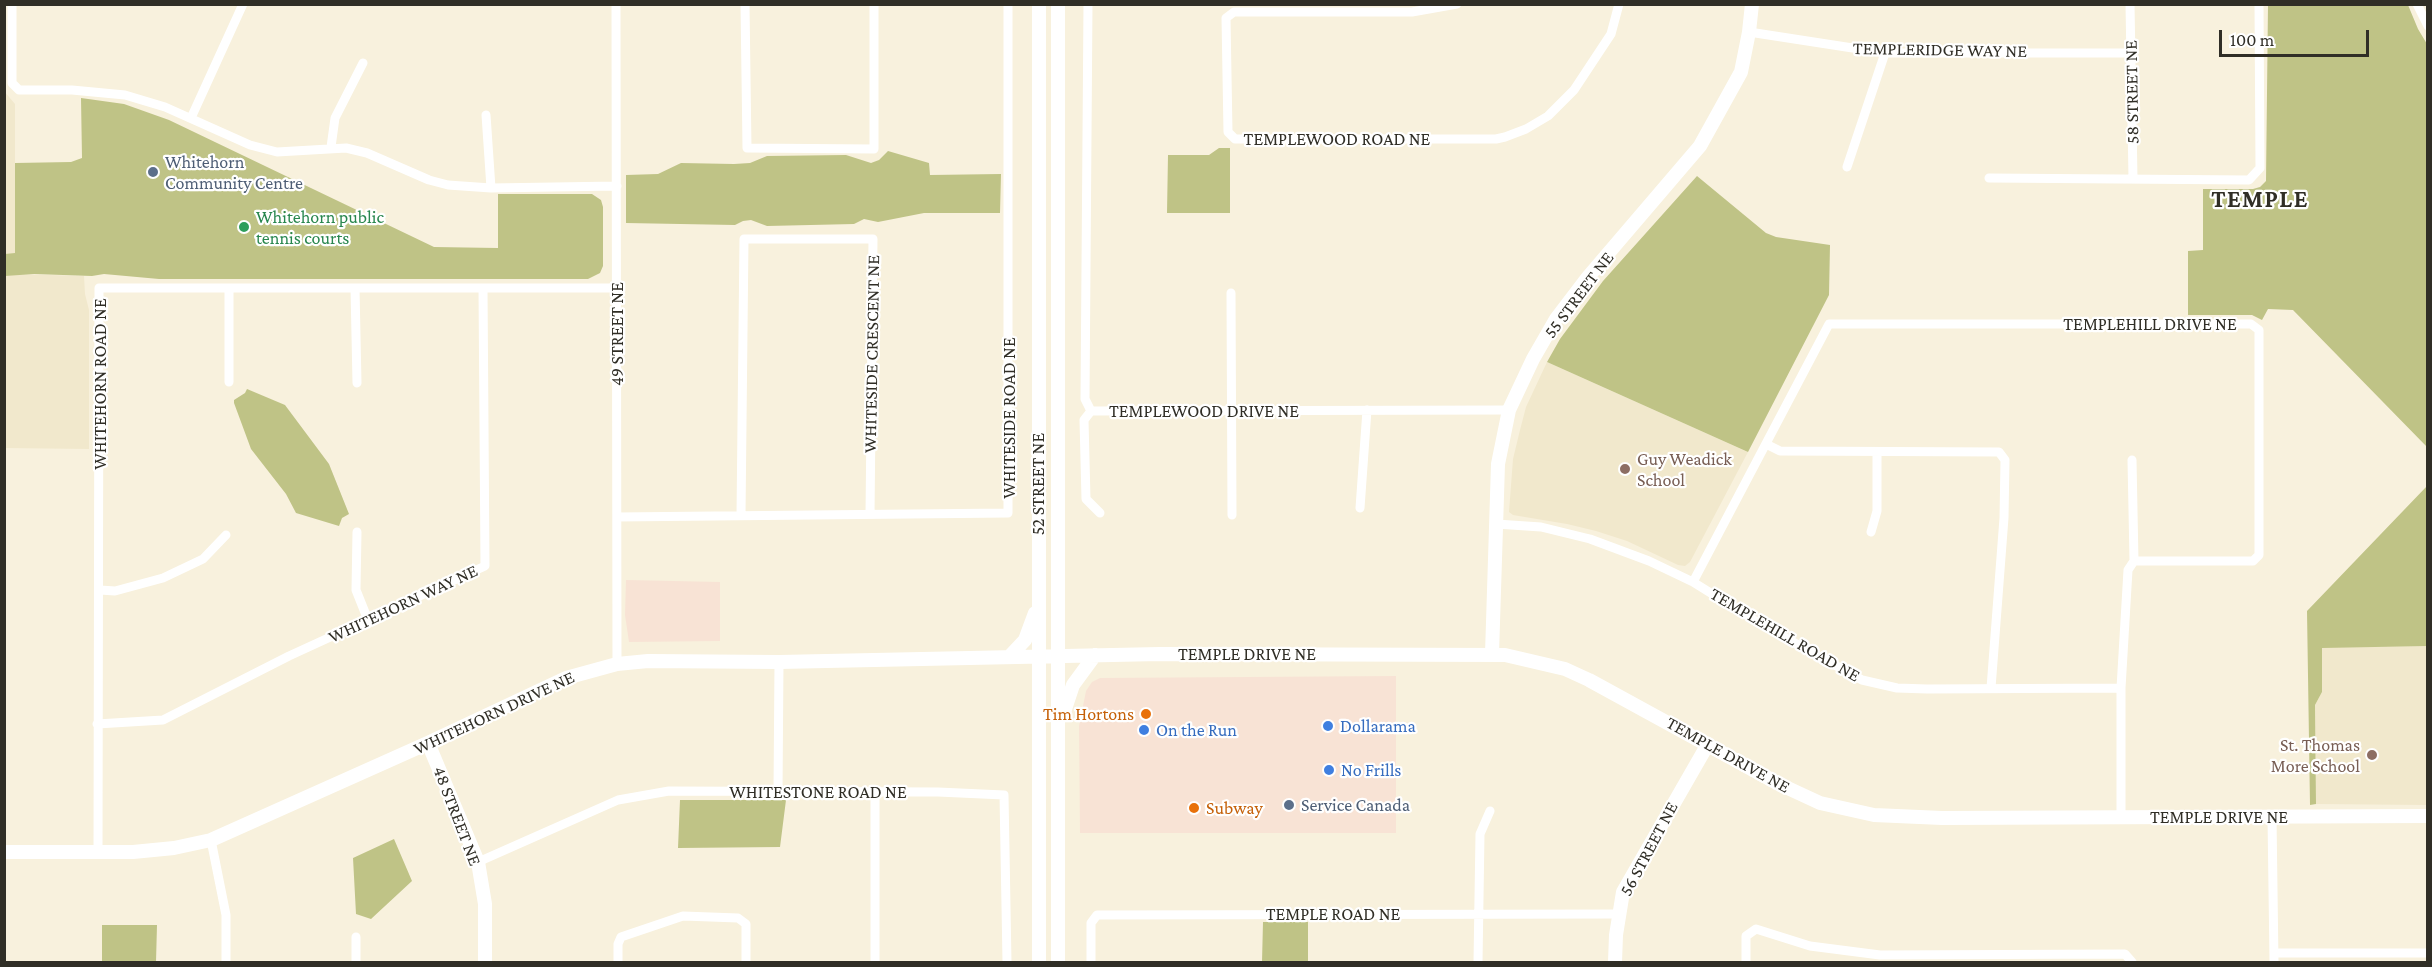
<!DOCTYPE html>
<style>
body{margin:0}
#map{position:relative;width:2432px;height:967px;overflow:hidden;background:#f8f1dd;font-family:"Crimson Pro",serif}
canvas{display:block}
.frame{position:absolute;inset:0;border:6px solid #302e26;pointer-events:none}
.scale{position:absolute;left:2219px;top:30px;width:150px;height:27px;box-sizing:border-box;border:3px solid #302e26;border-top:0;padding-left:8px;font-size:18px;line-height:21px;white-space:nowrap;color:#302e26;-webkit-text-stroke:4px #fff;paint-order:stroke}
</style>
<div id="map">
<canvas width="2432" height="967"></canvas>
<div class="frame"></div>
<div class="scale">100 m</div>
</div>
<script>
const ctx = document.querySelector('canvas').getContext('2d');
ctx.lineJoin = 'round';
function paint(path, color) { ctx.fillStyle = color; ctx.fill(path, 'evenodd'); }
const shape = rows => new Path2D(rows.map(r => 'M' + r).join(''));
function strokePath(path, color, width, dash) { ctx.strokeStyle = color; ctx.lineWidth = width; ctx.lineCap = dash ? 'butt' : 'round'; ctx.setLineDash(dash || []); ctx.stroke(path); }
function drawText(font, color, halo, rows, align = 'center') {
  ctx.font = font + ' "Crimson Pro",serif'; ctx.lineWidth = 4.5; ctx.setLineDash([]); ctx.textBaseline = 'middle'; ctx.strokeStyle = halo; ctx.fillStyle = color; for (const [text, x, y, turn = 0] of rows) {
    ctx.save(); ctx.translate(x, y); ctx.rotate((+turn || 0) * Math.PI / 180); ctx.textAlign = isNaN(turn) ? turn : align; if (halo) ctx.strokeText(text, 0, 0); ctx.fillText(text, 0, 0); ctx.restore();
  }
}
paint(shape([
 [626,580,720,582,720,641,629,642,625,615],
 [1396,676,1396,833,1080,833,1079,726,1086,691,1092,682,1100,678]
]), '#f8e3d5');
paint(shape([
 [4,91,15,104,15,254,5,254],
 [15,274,84,276,85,294,89,310,89,449,5,448,5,276],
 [1547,362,1748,452,1690,562,1685,566,1678,565,1627,541,1596,531,1567,524,1513,515,1509,512,1513,459,1520,430,1526,407],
 [2427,646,2427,805,2316,804,2315,705,2322,692,2322,647]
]), '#f1e8cc');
paint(shape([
 [2268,5,2408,5,2418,29,2427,44,2427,447,2293,310,2268,309,2262,320,2252,315,2188,315,2188,251,2203,250,2203,189,2253,189,2260,187,2266,181],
 [81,98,124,104,169,120,434,247,498,248,498,194,592,194,601,200,603,207,603,266,600,273,588,279,159,279,104,274,92,276,34,274,5,276,5,254,15,253,15,163,71,162,82,158],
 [1219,148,1230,148,1230,213,1167,213,1168,155,1209,155],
 [888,151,929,163,930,175,1001,174,1000,213,924,213,878,222,864,219,854,224,767,226,751,220,743,221,735,225,626,223,626,175,658,174,681,163,734,164,750,163,767,156,846,155,871,163,879,160],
 [1697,176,1766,233,1776,237,1830,245,1829,295,1748,452,1547,362,1560,339,1603,281],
 [247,389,285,405,329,464,349,514,342,518,339,526,296,513,286,494,251,449,234,403,234,400,245,393],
 [2427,486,2427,646,2322,648,2322,692,2315,705,2316,804,2310,805,2307,611],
 [680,800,786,800,780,847,678,848],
 [394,839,412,881,371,919,356,914,353,858],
 [1263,922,1308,922,1308,962,1262,962],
 [102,925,157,925,156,962,102,962]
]), '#bfc386');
strokePath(shape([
 [12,4,12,83,19,90,72,90,125,95,165,107,250,145,277,152,346,148,367,153,429,180,448,185,491,188,617,186],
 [616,4,617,664],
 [745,4,747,148,874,149,874,4],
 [1088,4,1085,399,1091,411],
 [1457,4,1412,12,1234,12,1226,18,1228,132,1235,139,1496,139,1505,137,1526,129,1548,116,1574,90,1611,34,1619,4],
 [2130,4,2133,179],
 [2417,4,2428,26],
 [1749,32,1885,53,2131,53],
 [486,115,491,188],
 [191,118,243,4],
 [331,147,335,118,363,63],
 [1847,167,1885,53],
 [1989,178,2249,180,2260,168,2259,4],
 [355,288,357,383],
 [1231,293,1232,515],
 [229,382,229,288],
 [1091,411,1509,410],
 [1091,411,1084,420,1086,499,1100,513],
 [1766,444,1780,451,1999,452,2005,460,2004,518,1991,688],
 [2132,460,2134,561],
 [1360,508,1367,410],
 [741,515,744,239,873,239,870,514],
 [617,517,1008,513,1008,4],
 [1496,524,1541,527,1590,539,1649,561,1693,582,1762,625,1862,680,1897,688,1927,689,2121,688],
 [357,532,356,590,368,620],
 [1871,532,1877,511,1877,452],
 [1693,582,1829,324,2251,324,2259,330,2259,555,2253,561,2134,561,2128,570,2121,688,2121,817],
 [100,590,115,591,163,578,203,559,226,535],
 [97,724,163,720,289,656,485,566,483,288],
 [778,792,779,662],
 [2272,817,2274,962],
 [211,840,226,915,226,962],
 [98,852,99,288,617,288],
 [478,862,618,800,669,791,938,792,1004,795,1007,962],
 [356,937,356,962],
 [2274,953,2428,953],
 [618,962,618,944,621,937,683,916,738,918,746,924,746,962],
 [875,962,875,792],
 [1091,962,1091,923,1097,915,1618,914],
 [1478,962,1480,834,1490,811],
 [1746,962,1746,936,1756,929,1810,946,1880,955,2125,954,2132,962]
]), '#fff', 9);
strokePath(shape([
 [1492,654,1498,464,1509,410,1533,359,1556,319,1588,277,1700,146,1741,72,1749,32,1752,4],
 [1009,657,1025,640,1035,613],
 [1063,715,1073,685,1095,655],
 [428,743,478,862,485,904,485,962],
 [4,852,133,852,174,848,211,840,428,743,566,678,617,664,648,661,779,662,1160,654,1505,655,1565,669,1589,680,1779,784,1820,803,1874,815,1942,818,2428,816],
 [1039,962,1039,4],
 [1058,962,1058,4],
 [1615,962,1616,935,1623,892,1708,744]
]), '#fff', 14);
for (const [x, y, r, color] of [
 [153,172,6,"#5c6f8a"],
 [244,227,6,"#2e9e5b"],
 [1625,469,6,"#8d6e63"],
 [1146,714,6,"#e8710a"],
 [1328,726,6,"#3f7fe0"],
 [1144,730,6,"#3f7fe0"],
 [2372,755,6,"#8d6e63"],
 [1329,770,6,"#3f7fe0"],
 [1289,805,6,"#5c6f8a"],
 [1194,808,6,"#e8710a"]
]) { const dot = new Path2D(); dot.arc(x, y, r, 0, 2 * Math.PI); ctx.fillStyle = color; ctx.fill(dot); strokePath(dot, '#fff', 2); }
drawText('18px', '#302e26', '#fff', [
 ["TEMPLERIDGE WAY NE",1940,50,1],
 ["58 STREET NE",2132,92,-91],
 ["TEMPLEWOOD ROAD NE",1337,139],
 ["55 STREET NE",1579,295,-53],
 ["TEMPLEHILL DRIVE NE",2150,324],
 ["49 STREET NE",617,334,-90],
 ["WHITESIDE CRESCENT NE",872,354,-89],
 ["WHITEHORN ROAD NE",100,384,-90],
 ["TEMPLEWOOD DRIVE NE",1204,411],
 ["WHITESIDE ROAD NE",1009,418,-90],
 ["52 STREET NE",1038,484,-90],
 ["WHITEHORN WAY NE",403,604,-25],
 ["TEMPLEHILL ROAD NE",1785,635,30],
 ["TEMPLE DRIVE NE",1247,654],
 ["WHITEHORN DRIVE NE",494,713,-25],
 ["TEMPLE DRIVE NE",1728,755,29],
 ["WHITESTONE ROAD NE",818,792],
 ["48 STREET NE",457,816,69],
 ["TEMPLE DRIVE NE",2219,817],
 ["56 STREET NE",1649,849,-62],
 ["TEMPLE ROAD NE",1333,914]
]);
drawText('18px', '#4e5e75', '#fff', [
 ["Whitehorn",165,162],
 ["Community Centre",165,183],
 ["Service Canada",1301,805]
], 'left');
drawText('18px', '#27864d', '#fff', [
 ["Whitehorn public",256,217],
 ["tennis courts",256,238]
], 'left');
drawText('18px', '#785e54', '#fff', [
 ["Guy Weadick",1637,459],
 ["School",1637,480],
 ["St. Thomas",2360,745,"right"],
 ["More School",2360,766,"right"]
], 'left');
drawText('18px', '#c56008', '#fff', [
 ["Tim Hortons",1134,714],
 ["Subway",1206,808,"left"]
], 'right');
drawText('18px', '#366cbe', '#fff', [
 ["Dollarama",1340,726],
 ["On the Run",1156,730],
 ["No Frills",1341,770]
], 'left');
ctx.letterSpacing = '1.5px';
drawText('bold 24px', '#302e26', '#fff', [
 ["TEMPLE",2260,200]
]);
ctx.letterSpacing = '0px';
</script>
